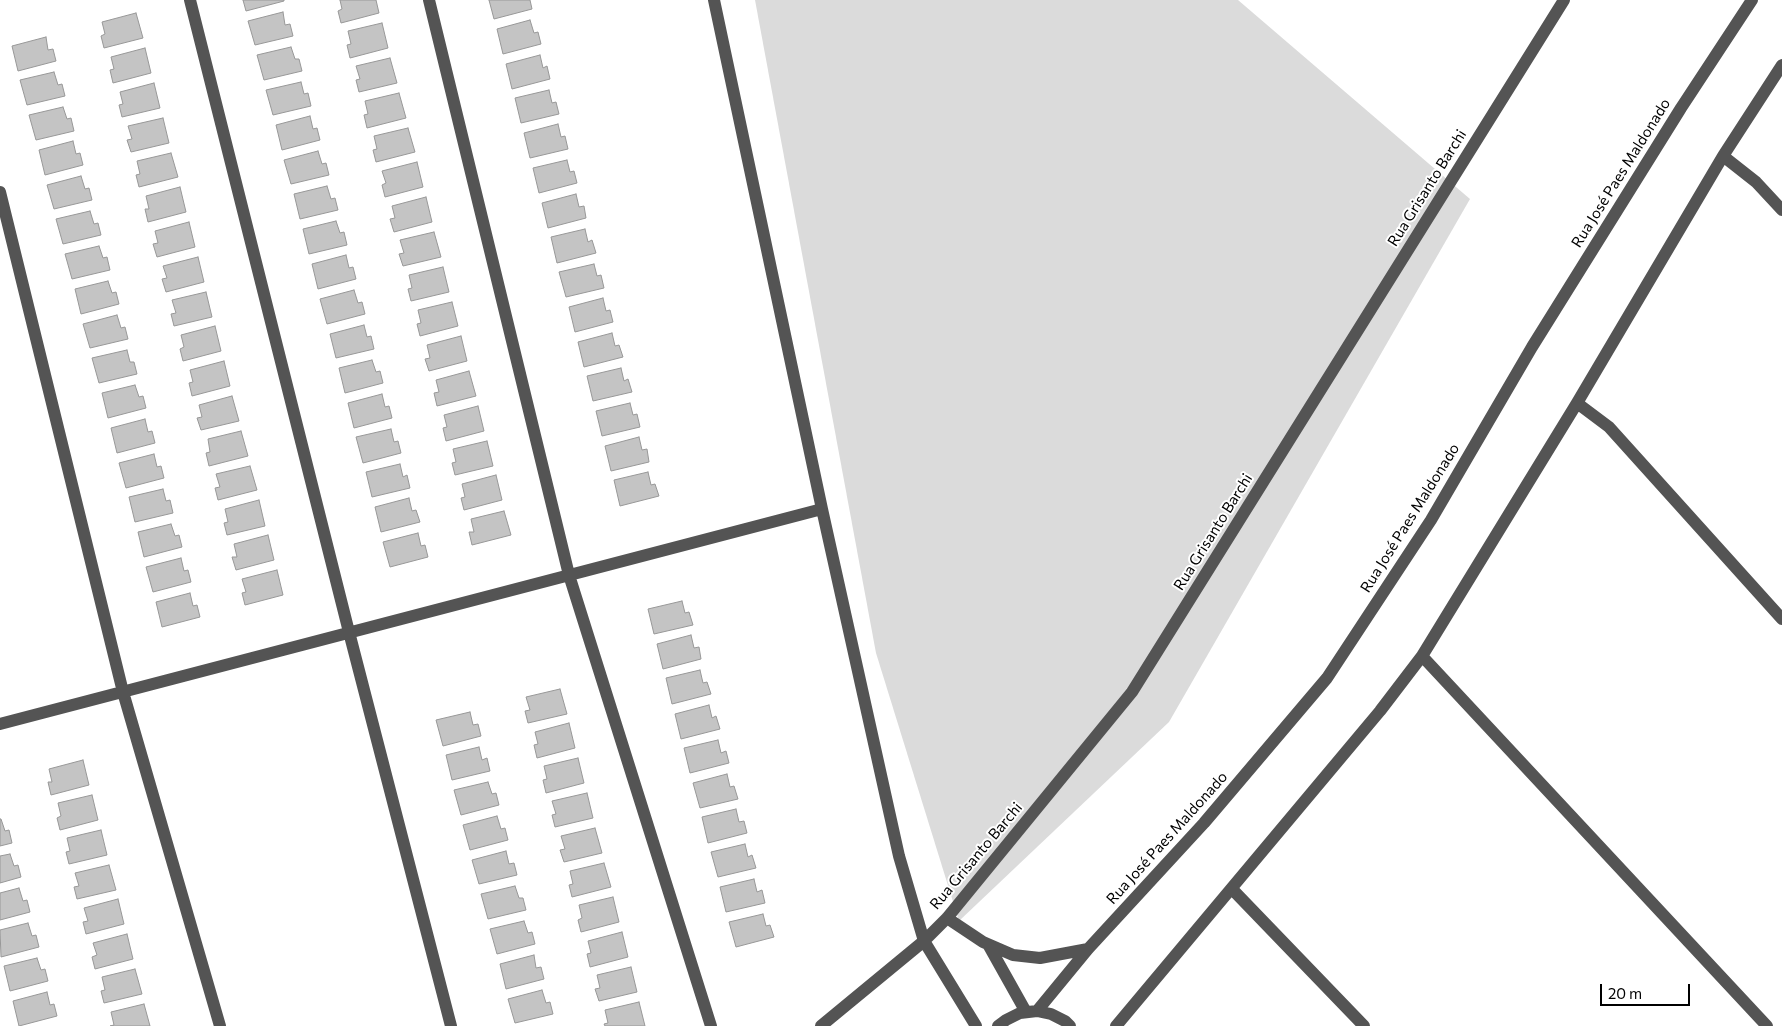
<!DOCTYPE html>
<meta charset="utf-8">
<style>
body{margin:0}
#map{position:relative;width:1782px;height:1026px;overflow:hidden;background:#fff;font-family:Commissioner,sans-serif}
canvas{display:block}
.scale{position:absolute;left:1600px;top:984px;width:90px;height:22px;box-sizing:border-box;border:2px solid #000;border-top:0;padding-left:6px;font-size:15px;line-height:18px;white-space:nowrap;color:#000;-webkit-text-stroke:4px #fff;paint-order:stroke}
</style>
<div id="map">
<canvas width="1782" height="1026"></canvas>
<div class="scale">20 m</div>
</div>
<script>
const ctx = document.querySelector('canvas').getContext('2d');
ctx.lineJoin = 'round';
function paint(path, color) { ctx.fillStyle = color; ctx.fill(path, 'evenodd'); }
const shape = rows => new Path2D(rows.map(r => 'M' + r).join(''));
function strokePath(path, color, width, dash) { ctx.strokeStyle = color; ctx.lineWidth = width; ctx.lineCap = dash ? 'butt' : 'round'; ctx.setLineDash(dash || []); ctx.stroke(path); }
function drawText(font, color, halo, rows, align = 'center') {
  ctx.font = font + ' Commissioner,sans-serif'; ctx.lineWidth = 4; ctx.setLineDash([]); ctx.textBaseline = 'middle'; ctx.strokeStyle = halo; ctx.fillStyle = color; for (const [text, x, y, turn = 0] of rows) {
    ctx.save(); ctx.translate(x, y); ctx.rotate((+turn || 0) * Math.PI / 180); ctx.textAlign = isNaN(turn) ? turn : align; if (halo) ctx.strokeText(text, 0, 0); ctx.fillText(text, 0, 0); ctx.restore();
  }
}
paint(shape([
 [755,0,1238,0,1470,199,1169,722,959,921,876,653]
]), '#dbdbdb');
const building = shape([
 [243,0,284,0,284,1,246,11,243,0],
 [340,0,376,0,379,13,341,23,338,11,342,9,340,0],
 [489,0,530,0,532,9,494,19,489,0],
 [283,12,285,25,290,24,293,36,255,45,248,21,283,12],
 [136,13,143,38,104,48,101,36,105,34,102,22,136,13],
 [530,20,534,33,538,32,541,44,503,54,497,29,530,20],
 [382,23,388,48,350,58,347,45,351,44,348,31,382,23],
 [46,37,48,50,53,49,56,61,18,71,12,46,46,37],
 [291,47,295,59,299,59,302,71,264,80,257,55,291,47],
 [145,48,151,73,113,83,110,70,114,69,111,57,145,48],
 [540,55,543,68,547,66,550,79,512,89,506,64,540,55],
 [390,58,397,83,359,92,356,80,360,79,356,66,390,58],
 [54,72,58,85,62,84,65,96,27,105,20,80,54,72],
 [301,82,304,94,308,93,311,106,273,115,266,90,301,82],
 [154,83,160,108,122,117,119,105,123,104,120,92,154,83],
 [549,90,552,103,556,102,559,114,521,123,515,98,549,90],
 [399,93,406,118,367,128,364,115,368,114,365,101,399,93],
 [63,107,67,119,71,118,74,131,36,140,29,115,63,107],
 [310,116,313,129,317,128,320,140,282,150,276,125,310,116],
 [163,118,169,143,131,152,127,140,132,139,128,126,163,118],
 [558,124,561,137,565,136,568,149,530,158,524,133,558,124],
 [408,128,415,152,376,162,373,150,377,149,374,136,408,128],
 [73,141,76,154,80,153,83,165,45,175,39,150,73,141],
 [318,151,322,164,326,163,329,175,291,184,284,160,318,151],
 [171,153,178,177,139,187,136,175,140,174,137,161,171,153],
 [567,160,570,172,574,171,577,183,539,193,533,168,567,160],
 [417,162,423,187,385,197,382,185,386,183,382,171,417,162],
 [81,176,85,189,89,188,92,200,54,209,47,185,81,176],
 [327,186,331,199,335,198,338,210,300,219,294,194,327,186],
 [180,187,186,212,148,222,145,209,149,209,146,196,180,187],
 [576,194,579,207,584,206,586,218,548,228,542,203,576,194],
 [426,197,432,222,394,232,390,219,395,218,392,206,426,197],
 [90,211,94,224,98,223,101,235,63,244,56,219,90,211],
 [336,221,340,233,344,232,347,245,309,254,303,229,336,221],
 [189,222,195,247,157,257,153,244,158,243,155,231,189,222],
 [585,229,588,242,592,240,596,253,557,263,551,237,585,229],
 [434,232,441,257,403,266,399,254,404,253,400,240,434,232],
 [99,246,103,258,107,257,110,270,72,279,65,254,99,246],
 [346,255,349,268,353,267,356,279,318,289,312,264,346,255],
 [198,257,204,282,166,292,162,279,167,278,163,266,198,257],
 [594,264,597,276,601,275,604,288,566,297,559,272,594,264],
 [443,267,449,292,411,301,408,289,412,288,409,275,443,267],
 [108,281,112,293,116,292,119,304,81,314,75,289,108,281],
 [354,290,358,303,362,302,365,314,327,324,320,299,354,290],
 [206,292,212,317,174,326,171,314,176,313,172,300,206,292],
 [603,298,606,311,610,310,613,322,575,332,569,307,603,298],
 [452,302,458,326,420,336,417,324,421,323,418,310,452,302],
 [117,315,121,328,125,327,128,339,90,348,83,324,117,315],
 [364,325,367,337,371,336,374,349,336,358,330,334,364,325],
 [215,326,221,351,183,361,180,349,184,347,181,335,215,326],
 [612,333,615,346,619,345,623,357,584,367,578,342,612,333],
 [461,336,467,361,429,371,425,359,430,358,427,345,461,336],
 [127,350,130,362,134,362,137,374,99,383,92,358,127,350],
 [372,360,376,372,380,371,383,383,345,393,339,368,372,360],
 [224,361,230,386,192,396,189,383,193,382,190,370,224,361],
 [621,368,624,381,628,379,632,392,593,401,587,376,621,368],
 [469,371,476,396,437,406,434,393,439,392,436,380,469,371],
 [135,385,139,397,143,396,146,408,108,418,102,393,135,385],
 [382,394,385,407,389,406,392,418,354,428,348,403,382,394],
 [232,396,239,421,201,430,197,418,202,417,199,405,232,396],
 [630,403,633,415,637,414,640,427,602,436,596,411,630,403],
 [478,406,484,431,446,441,443,428,447,427,444,415,478,406],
 [145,419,148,432,152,431,155,443,117,453,111,428,145,419],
 [391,429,394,442,398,441,401,453,363,463,356,437,391,429],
 [241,431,248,456,209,466,206,453,210,452,208,439,241,431],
 [639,437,642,450,647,449,649,462,611,471,605,446,639,437],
 [487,441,493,466,455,475,452,463,456,462,453,449,487,441],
 [154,454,157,467,161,466,164,478,126,488,119,463,154,454],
 [400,464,403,477,407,475,410,488,372,497,366,472,400,464],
 [250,466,257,490,218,500,215,488,220,487,216,474,250,466],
 [648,472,651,485,655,484,659,496,620,506,614,480,648,472],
 [496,475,502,500,464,510,461,498,465,497,462,484,496,475],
 [163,489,166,501,170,500,173,513,135,522,129,497,163,489],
 [409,498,412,511,416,510,420,522,381,532,375,507,409,498],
 [259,500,265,526,227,535,224,523,228,522,225,509,259,500],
 [504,511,511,535,472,545,469,532,474,532,471,519,504,511],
 [171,524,175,536,179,535,182,547,144,557,138,532,171,524],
 [418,533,421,546,425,545,428,557,390,567,383,542,418,533],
 [268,535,274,560,236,570,232,557,237,557,234,544,268,535],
 [181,558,184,571,188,570,191,582,153,592,146,567,181,558],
 [277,570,283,595,245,605,242,593,246,592,242,579,277,570],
 [190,593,193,606,197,605,200,617,162,627,156,602,190,593],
 [682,601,685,613,689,612,693,625,654,634,648,609,682,601],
 [691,635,694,648,699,647,701,659,663,669,657,644,691,635],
 [700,670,703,683,707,682,711,694,672,704,666,678,700,670],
 [560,689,567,714,528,723,525,711,530,710,526,697,560,689],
 [709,705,712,718,716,716,720,729,681,739,675,714,709,705],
 [470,712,473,725,478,724,481,736,443,746,436,720,470,712],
 [569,723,575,748,537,758,534,745,538,744,535,732,569,723],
 [718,740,721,753,726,751,729,763,690,773,684,748,718,740],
 [479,747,482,760,487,758,490,771,452,780,446,755,479,747],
 [578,758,584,783,546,793,543,780,547,779,544,766,578,758],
 [83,760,89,785,51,795,48,782,52,782,49,769,83,760],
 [727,774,730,787,734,786,738,799,700,808,693,783,727,774],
 [488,782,492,794,496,793,499,805,461,815,454,790,488,782],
 [587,793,593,818,555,827,552,815,556,814,552,801,587,793],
 [92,795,98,820,60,830,57,818,61,816,58,803,92,795],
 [736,809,739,822,744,821,747,833,708,843,702,817,736,809],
 [497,816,501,829,505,828,508,840,470,850,463,825,497,816],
 [0,819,1,819,5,831,9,830,12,843,0,846,0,819],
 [595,828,602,853,564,862,560,850,565,849,561,836,595,828],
 [101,830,107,855,69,864,66,852,70,851,67,838,101,830],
 [745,844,748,857,752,855,756,868,718,877,711,852,745,844],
 [506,851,509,864,514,863,517,875,479,884,472,860,506,851],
 [10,854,14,866,18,865,21,877,0,883,0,856,10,854],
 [604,863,611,887,572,897,569,885,573,884,570,871,604,863],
 [109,865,116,890,77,899,74,887,79,886,75,873,109,865],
 [754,879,757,892,762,890,765,903,726,912,720,887,754,879],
 [515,886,519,898,523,898,526,910,488,919,481,894,515,886],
 [19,888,23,901,27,900,30,912,0,920,0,893,19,888],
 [613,897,619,922,581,932,578,920,582,918,579,905,613,897],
 [118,899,124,924,86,934,83,922,88,921,84,908,118,899],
 [763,914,766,926,770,925,774,937,736,947,729,922,763,914],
 [524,921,528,933,532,932,535,944,497,954,490,929,524,921],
 [28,923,32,936,36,935,39,947,1,957,0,930,28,923],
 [622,932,628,957,590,967,587,954,591,953,588,941,622,932],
 [127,934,133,959,95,969,92,957,97,955,93,943,127,934],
 [534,955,536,968,541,967,544,979,506,989,500,964,534,955],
 [37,958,41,970,45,969,48,981,10,991,4,966,37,958],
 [631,967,637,992,599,1001,595,989,600,988,597,975,631,967],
 [135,969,142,994,104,1003,101,991,105,990,102,977,135,969],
 [542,990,546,1003,550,1002,553,1014,515,1023,508,999,542,990],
 [47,992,50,1005,54,1004,57,1016,19,1026,13,1001,47,992],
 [639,1002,645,1026,605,1026,604,1024,608,1023,605,1010,639,1002],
 [144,1004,150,1026,110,1026,114,1025,111,1012,144,1004]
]);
paint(building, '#c4c4c4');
strokePath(building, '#989898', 1);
strokePath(shape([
 [190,0,349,632,451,1026],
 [429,0,569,575,711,1026],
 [714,0,822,509,899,856,924,941,976,1026],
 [1723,156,1756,182,1782,210],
 [0,192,123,692,220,1026],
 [1577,403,1609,427,1782,619],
 [1422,656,1767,1026],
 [0,724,822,509],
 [1232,889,1364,1026],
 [947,918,983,942,1013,955,1040,958,1088,949],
 [989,946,1026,1012],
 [1037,1011,1088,949,1204,823,1327,678,1431,520,1532,347,1681,108,1752,0],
 [821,1026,924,941,947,918,1132,692,1564,0],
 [998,1026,1006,1020,1020,1013,1037,1011,1051,1014,1065,1021,1070,1026],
 [1116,1026,1380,711,1422,656,1577,403,1723,156,1782,65]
]), '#545454', 12);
drawText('15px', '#000', '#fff', [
 ["Rua José Paes Maldonado",1621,173,-58],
 ["Rua Grisanto Barchi",1427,188,-58],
 ["Rua José Paes Maldonado",1410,518,-58],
 ["Rua Grisanto Barchi",1213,532,-58],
 ["Rua José Paes Maldonado",1167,838,-48],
 ["Rua Grisanto Barchi",976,856,-50]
]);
</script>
